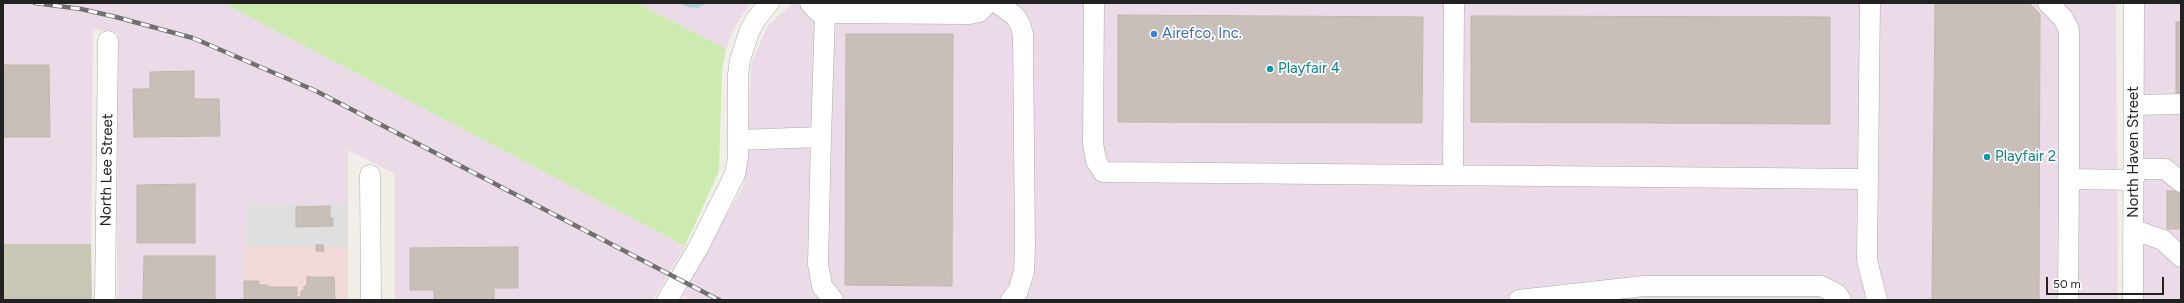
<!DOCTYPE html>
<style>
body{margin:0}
#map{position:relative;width:2184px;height:303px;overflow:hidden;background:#f2efe9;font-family:Figtree,sans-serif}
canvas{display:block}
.frame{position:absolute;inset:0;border:4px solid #222;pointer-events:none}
.scale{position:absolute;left:2046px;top:277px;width:118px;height:18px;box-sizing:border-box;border:2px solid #222;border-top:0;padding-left:5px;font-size:12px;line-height:14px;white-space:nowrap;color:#222;-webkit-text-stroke:3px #fff;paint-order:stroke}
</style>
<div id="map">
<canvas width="2184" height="303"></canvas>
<div class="frame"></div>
<div class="scale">50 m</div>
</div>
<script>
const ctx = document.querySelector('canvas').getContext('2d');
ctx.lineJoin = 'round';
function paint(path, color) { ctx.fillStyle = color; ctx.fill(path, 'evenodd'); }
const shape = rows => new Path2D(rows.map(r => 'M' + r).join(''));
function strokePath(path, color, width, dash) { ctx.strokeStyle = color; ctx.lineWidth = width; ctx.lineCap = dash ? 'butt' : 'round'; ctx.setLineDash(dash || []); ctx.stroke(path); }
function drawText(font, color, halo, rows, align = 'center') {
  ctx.font = font + ' Figtree,sans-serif'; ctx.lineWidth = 3.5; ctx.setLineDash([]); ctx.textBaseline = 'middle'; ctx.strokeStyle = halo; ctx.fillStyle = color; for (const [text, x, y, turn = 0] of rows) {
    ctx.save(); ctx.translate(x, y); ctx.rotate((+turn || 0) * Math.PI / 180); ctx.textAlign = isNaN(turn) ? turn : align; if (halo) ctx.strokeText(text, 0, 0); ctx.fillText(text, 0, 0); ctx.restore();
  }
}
paint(shape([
 [245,204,348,204,348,246,244,246]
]), '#e0dfdf');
paint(shape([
 [244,246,348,246,348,300,244,300]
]), '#f2dad9');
paint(shape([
 [3,3,223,3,685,246,653,300,395,300,395,174,348,150,348,204,245,205,244,300,117,300,118,33,93,29,91,244,3,244],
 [637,3,751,3,736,24,726,49],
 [793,3,2116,3,2118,300,691,300,680,294,743,187,748,154,751,64,768,25],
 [2143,3,2181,3,2181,300,2143,300]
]), '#ebdbe8');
paint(shape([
 [3,244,91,244,92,300,3,300]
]), '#c7c7b4');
paint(shape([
 [223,3,637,3,726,49,722,69,719,171,685,246]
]), '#cdebb0');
paint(shape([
 [679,3,707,3,698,8,687,7]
]), '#aad3df');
const building = shape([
 [1935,3,2029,3,2040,14,2039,300,1932,300,1935,3],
 [1118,15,1423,17,1422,123,1118,122,1118,15],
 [1471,16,1830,17,1830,124,1471,122,1471,16],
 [2176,22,2181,22,2181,94,2176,94,2176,22],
 [846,34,953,34,952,286,845,285,846,34],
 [3,65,49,65,50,137,3,137,3,65],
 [194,71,194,99,219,99,220,136,134,137,133,89,150,89,150,72,194,71],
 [195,184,195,243,137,243,137,185,195,184],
 [2167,191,2181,191,2181,229,2167,229,2167,191],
 [330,206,330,218,333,218,333,226,296,227,296,207,330,206],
 [316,245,323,245,324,251,316,251,316,245],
 [518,247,518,288,494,288,494,300,434,300,434,290,410,290,410,248,518,247],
 [144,256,215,256,215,300,143,300,144,256],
 [307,277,334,277,335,300,244,300,244,281,259,281,259,285,268,285,268,287,297,287,297,297,301,297,301,291,304,290,304,286,307,286,307,277]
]);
paint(building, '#c7bfb8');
strokePath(building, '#c4b6ab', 1);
const minor = shape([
 [810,3,817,11,825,13,969,14,979,12,988,3],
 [997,3,1015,16,1020,24,1023,35,1025,248,1024,272,1018,291,1011,300],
 [1094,3,1093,143,1096,161,1103,172,1868,179],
 [1870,3,1867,260,1877,300],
 [2048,3,2063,18,2069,30,2069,179],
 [2134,105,2181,104],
 [821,137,818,264,822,286,833,300],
 [738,140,821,137,825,13],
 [2135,169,2165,169,2181,182],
 [1453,174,1454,3],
 [370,175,371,300],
 [2134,230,2163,240,2181,257],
 [105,300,108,41],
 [667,300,698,248,735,174,738,158,738,75,740,60,749,32,756,19,769,3],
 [1519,300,1644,286,1821,286,1837,294,1841,300],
 [2068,300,2069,179,2134,180],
 [2133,300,2134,3]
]);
strokePath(minor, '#a9a9a9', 21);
strokePath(minor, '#fff', 20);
const rail = shape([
 [35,3,81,9,116,17,193,38,316,91,719,300]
]);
strokePath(rail, '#707070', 4.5);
strokePath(rail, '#fff', 3, [9]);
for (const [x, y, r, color] of [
 [1154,34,4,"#3f7fe0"],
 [1270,69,4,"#0f9aa8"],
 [1987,157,4,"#0f9aa8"]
]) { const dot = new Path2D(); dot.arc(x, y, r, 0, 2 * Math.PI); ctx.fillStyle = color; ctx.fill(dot); strokePath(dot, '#fff', 1.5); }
drawText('15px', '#366cbe', '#fff', [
 ["Airefco, Inc.",1162,34]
], 'left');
drawText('15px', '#0d838f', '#fff', [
 ["Playfair 4",1278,69],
 ["Playfair 2",1995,157]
], 'left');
drawText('15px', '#222', '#fff', [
 ["North Haven Street",2134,152,-90],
 ["North Lee Street",107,170,-89]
]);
</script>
